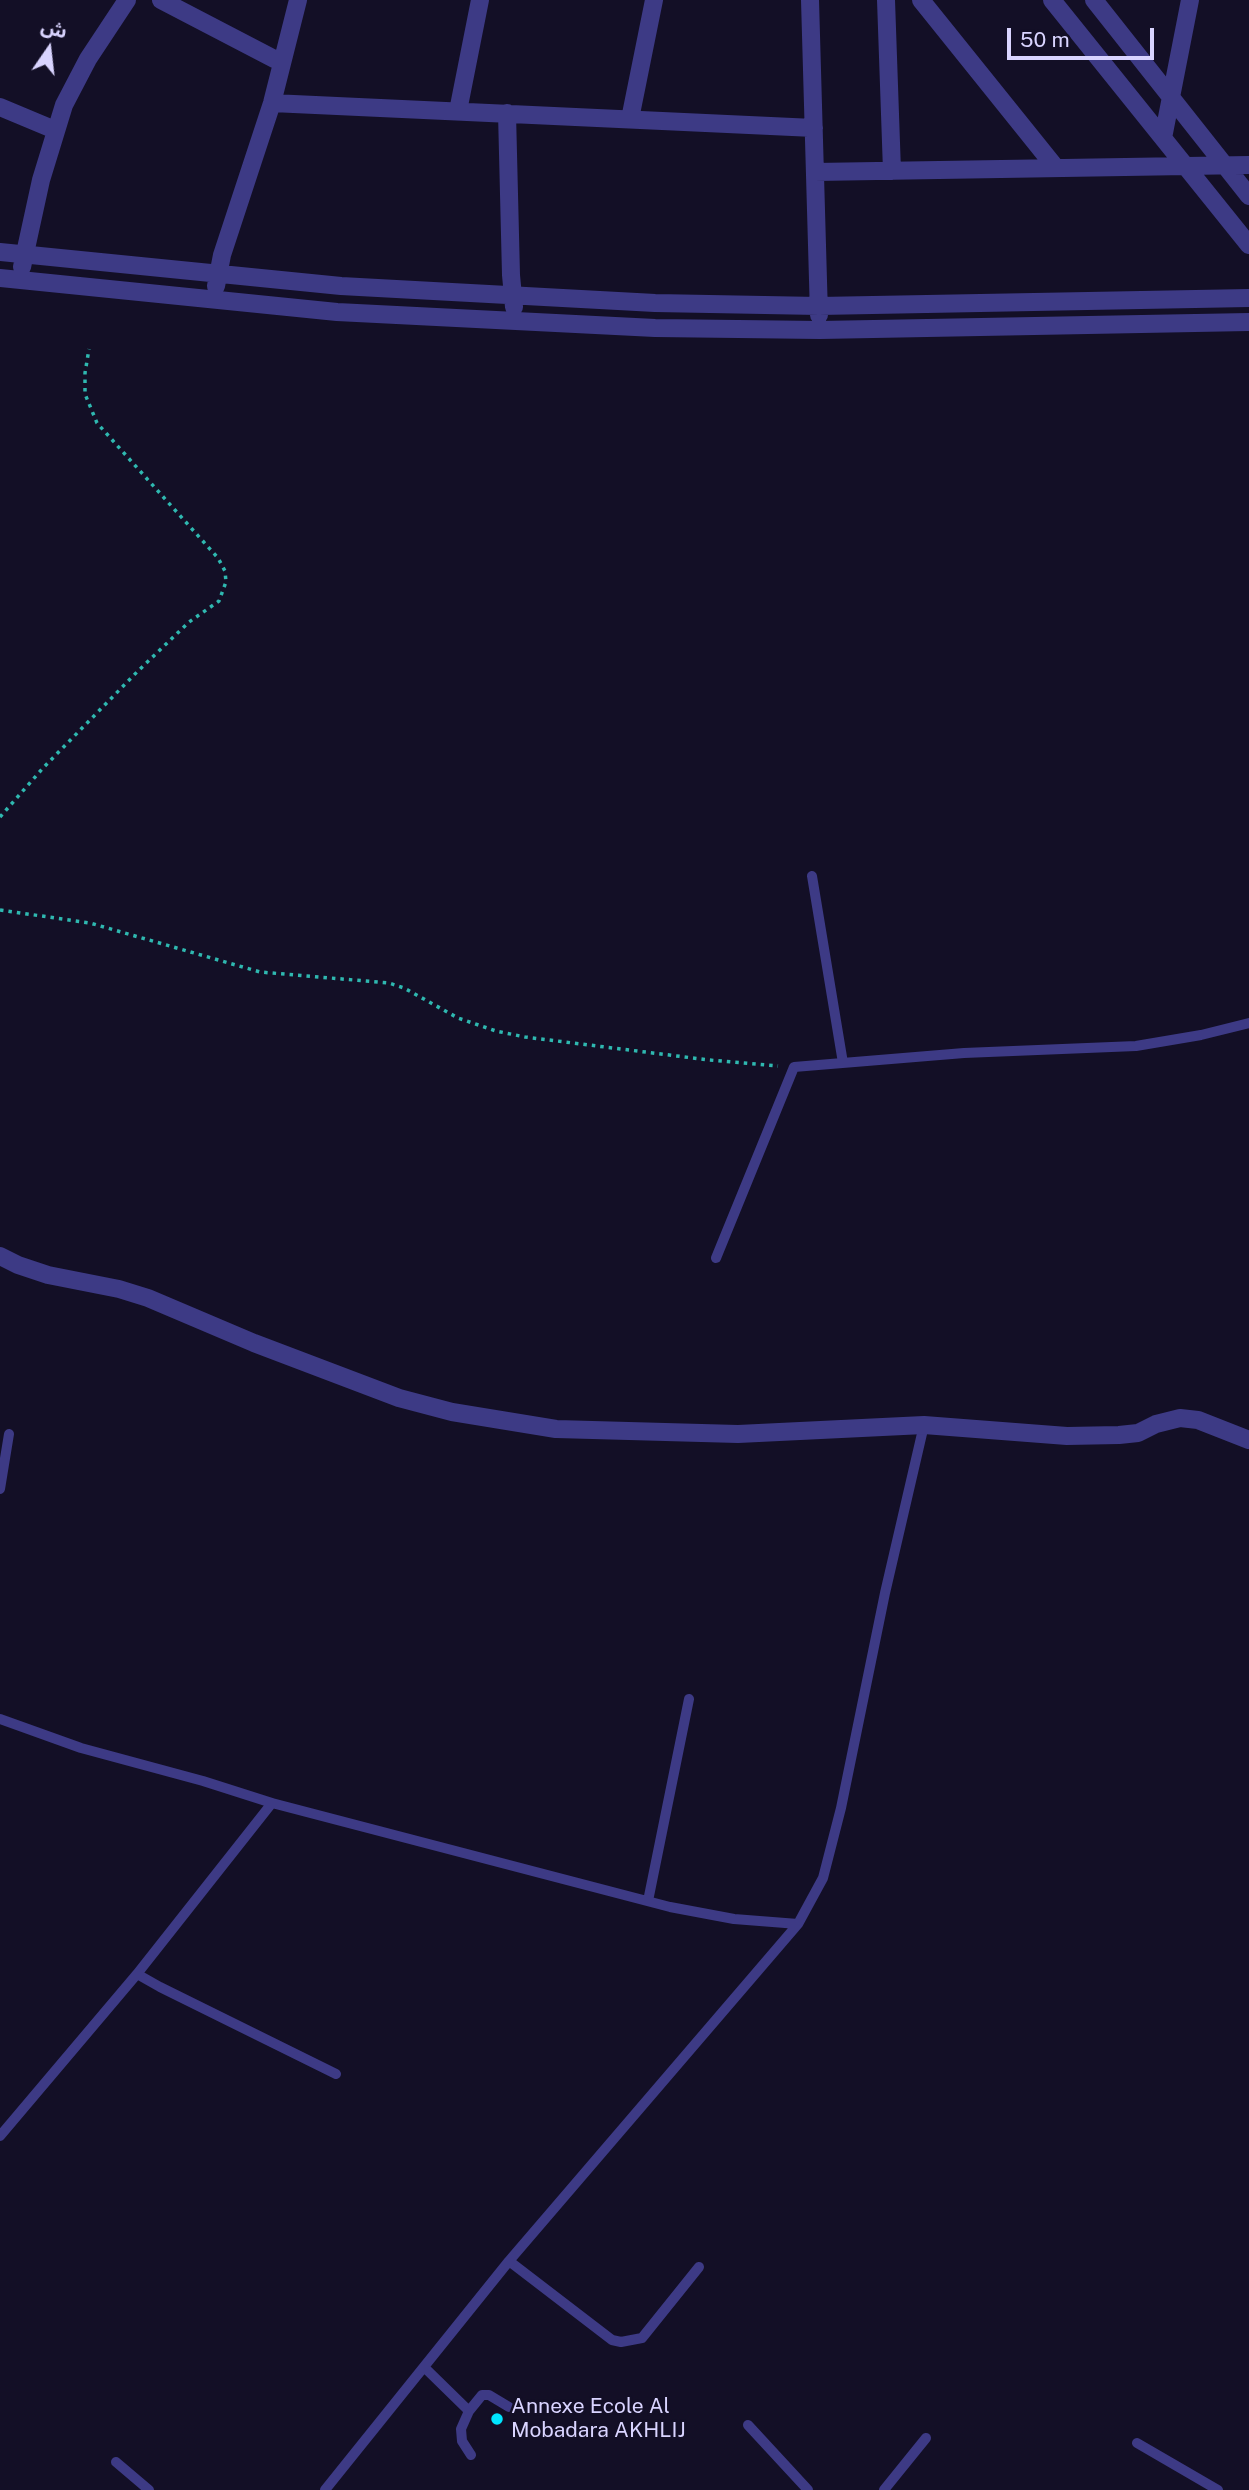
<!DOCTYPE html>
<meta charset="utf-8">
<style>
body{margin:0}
#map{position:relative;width:1249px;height:2490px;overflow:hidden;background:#130f26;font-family:"Public Sans","Noto Sans Arabic",sans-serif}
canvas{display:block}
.north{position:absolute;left:14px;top:14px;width:70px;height:70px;-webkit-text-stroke:5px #130f26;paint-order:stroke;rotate:14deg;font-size:19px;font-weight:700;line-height:28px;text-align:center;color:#d9d4ff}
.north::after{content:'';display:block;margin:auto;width:24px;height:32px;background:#d9d4ff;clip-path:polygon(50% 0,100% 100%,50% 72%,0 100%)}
.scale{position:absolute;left:1007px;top:28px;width:147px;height:32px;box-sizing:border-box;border:4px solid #d9d4ff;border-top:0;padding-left:9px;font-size:21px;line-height:24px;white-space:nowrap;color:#d9d4ff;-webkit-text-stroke:5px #130f26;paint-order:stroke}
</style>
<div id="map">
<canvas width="1249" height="2490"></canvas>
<div class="north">ش</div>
<div class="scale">50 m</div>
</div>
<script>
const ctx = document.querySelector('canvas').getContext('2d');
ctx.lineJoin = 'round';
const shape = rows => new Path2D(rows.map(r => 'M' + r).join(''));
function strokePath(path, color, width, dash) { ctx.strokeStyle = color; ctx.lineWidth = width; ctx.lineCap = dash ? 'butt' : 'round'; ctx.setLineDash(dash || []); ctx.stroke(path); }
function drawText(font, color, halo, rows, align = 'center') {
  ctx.font = font + ' "Public Sans",sans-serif'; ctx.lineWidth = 5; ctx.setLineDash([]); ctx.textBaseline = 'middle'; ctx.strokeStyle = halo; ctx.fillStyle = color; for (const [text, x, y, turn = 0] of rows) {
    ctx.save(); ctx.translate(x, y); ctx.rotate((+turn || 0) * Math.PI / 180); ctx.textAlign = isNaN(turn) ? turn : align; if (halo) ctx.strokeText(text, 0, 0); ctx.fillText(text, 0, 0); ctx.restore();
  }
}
strokePath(shape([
 [0,817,43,768,137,672,189,622,219,601,226,582,225,571,218,558,97,423,85,394,85,373,89,349],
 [0,910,90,923,260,972,389,983,404,988,458,1018,496,1031,525,1037,709,1060,778,1066]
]), '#2fb8b0', 3.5, [3.5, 5]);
strokePath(shape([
 [812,876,843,1063],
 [716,1258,794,1067,964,1053,1136,1046,1201,1035,1249,1023],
 [0,1489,9,1434],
 [0,1719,81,1748,203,1781,272,1803,670,1907,734,1919,798,1924,823,1878,841,1808,885,1593,924,1425],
 [648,1901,689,1699],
 [137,1974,160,1987,336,2074],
 [0,2136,137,1974,272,1803],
 [509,2261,612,2340,621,2342,642,2338,699,2267],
 [424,2367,469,2411,461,2429,462,2441,471,2455],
 [469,2411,482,2395,489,2395,509,2407],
 [748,2425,808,2490],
 [1137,2443,1218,2490],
 [116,2462,149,2490],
 [325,2490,509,2261,798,1924],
 [884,2490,926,2438]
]), '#3d3a85', 10);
strokePath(shape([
 [161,0,282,63],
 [810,0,819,315],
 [886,0,892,171],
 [921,0,1056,168],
 [1052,0,1249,245],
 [1094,0,1249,196],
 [272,103,814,128],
 [0,107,55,130],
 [458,111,480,0],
 [507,113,511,275,514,307],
 [630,119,654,0],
 [1163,138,1190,0],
 [815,172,1249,165],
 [0,252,341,286,655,303,819,306,1249,298],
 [22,267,41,180,64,105,88,59,127,0],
 [0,278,337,312,655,328,820,330,1249,322],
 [216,286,222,255,272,103,298,0],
 [0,1256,18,1265,48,1275,119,1289,148,1298,254,1343,399,1398,452,1412,556,1429,738,1434,924,1425,1067,1436,1119,1435,1138,1433,1156,1424,1180,1418,1198,1420,1249,1440]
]), '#3d3a85', 18);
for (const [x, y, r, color] of [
 [497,2419,7,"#00e5ff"]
]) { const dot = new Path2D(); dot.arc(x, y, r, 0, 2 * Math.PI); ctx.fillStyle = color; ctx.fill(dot); strokePath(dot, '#130f26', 2.5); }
drawText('21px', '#d9d4ff', '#130f26', [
 ["Annexe Ecole Al",511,2407],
 ["Mobadara AKHLIJ",511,2431]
], 'left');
</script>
